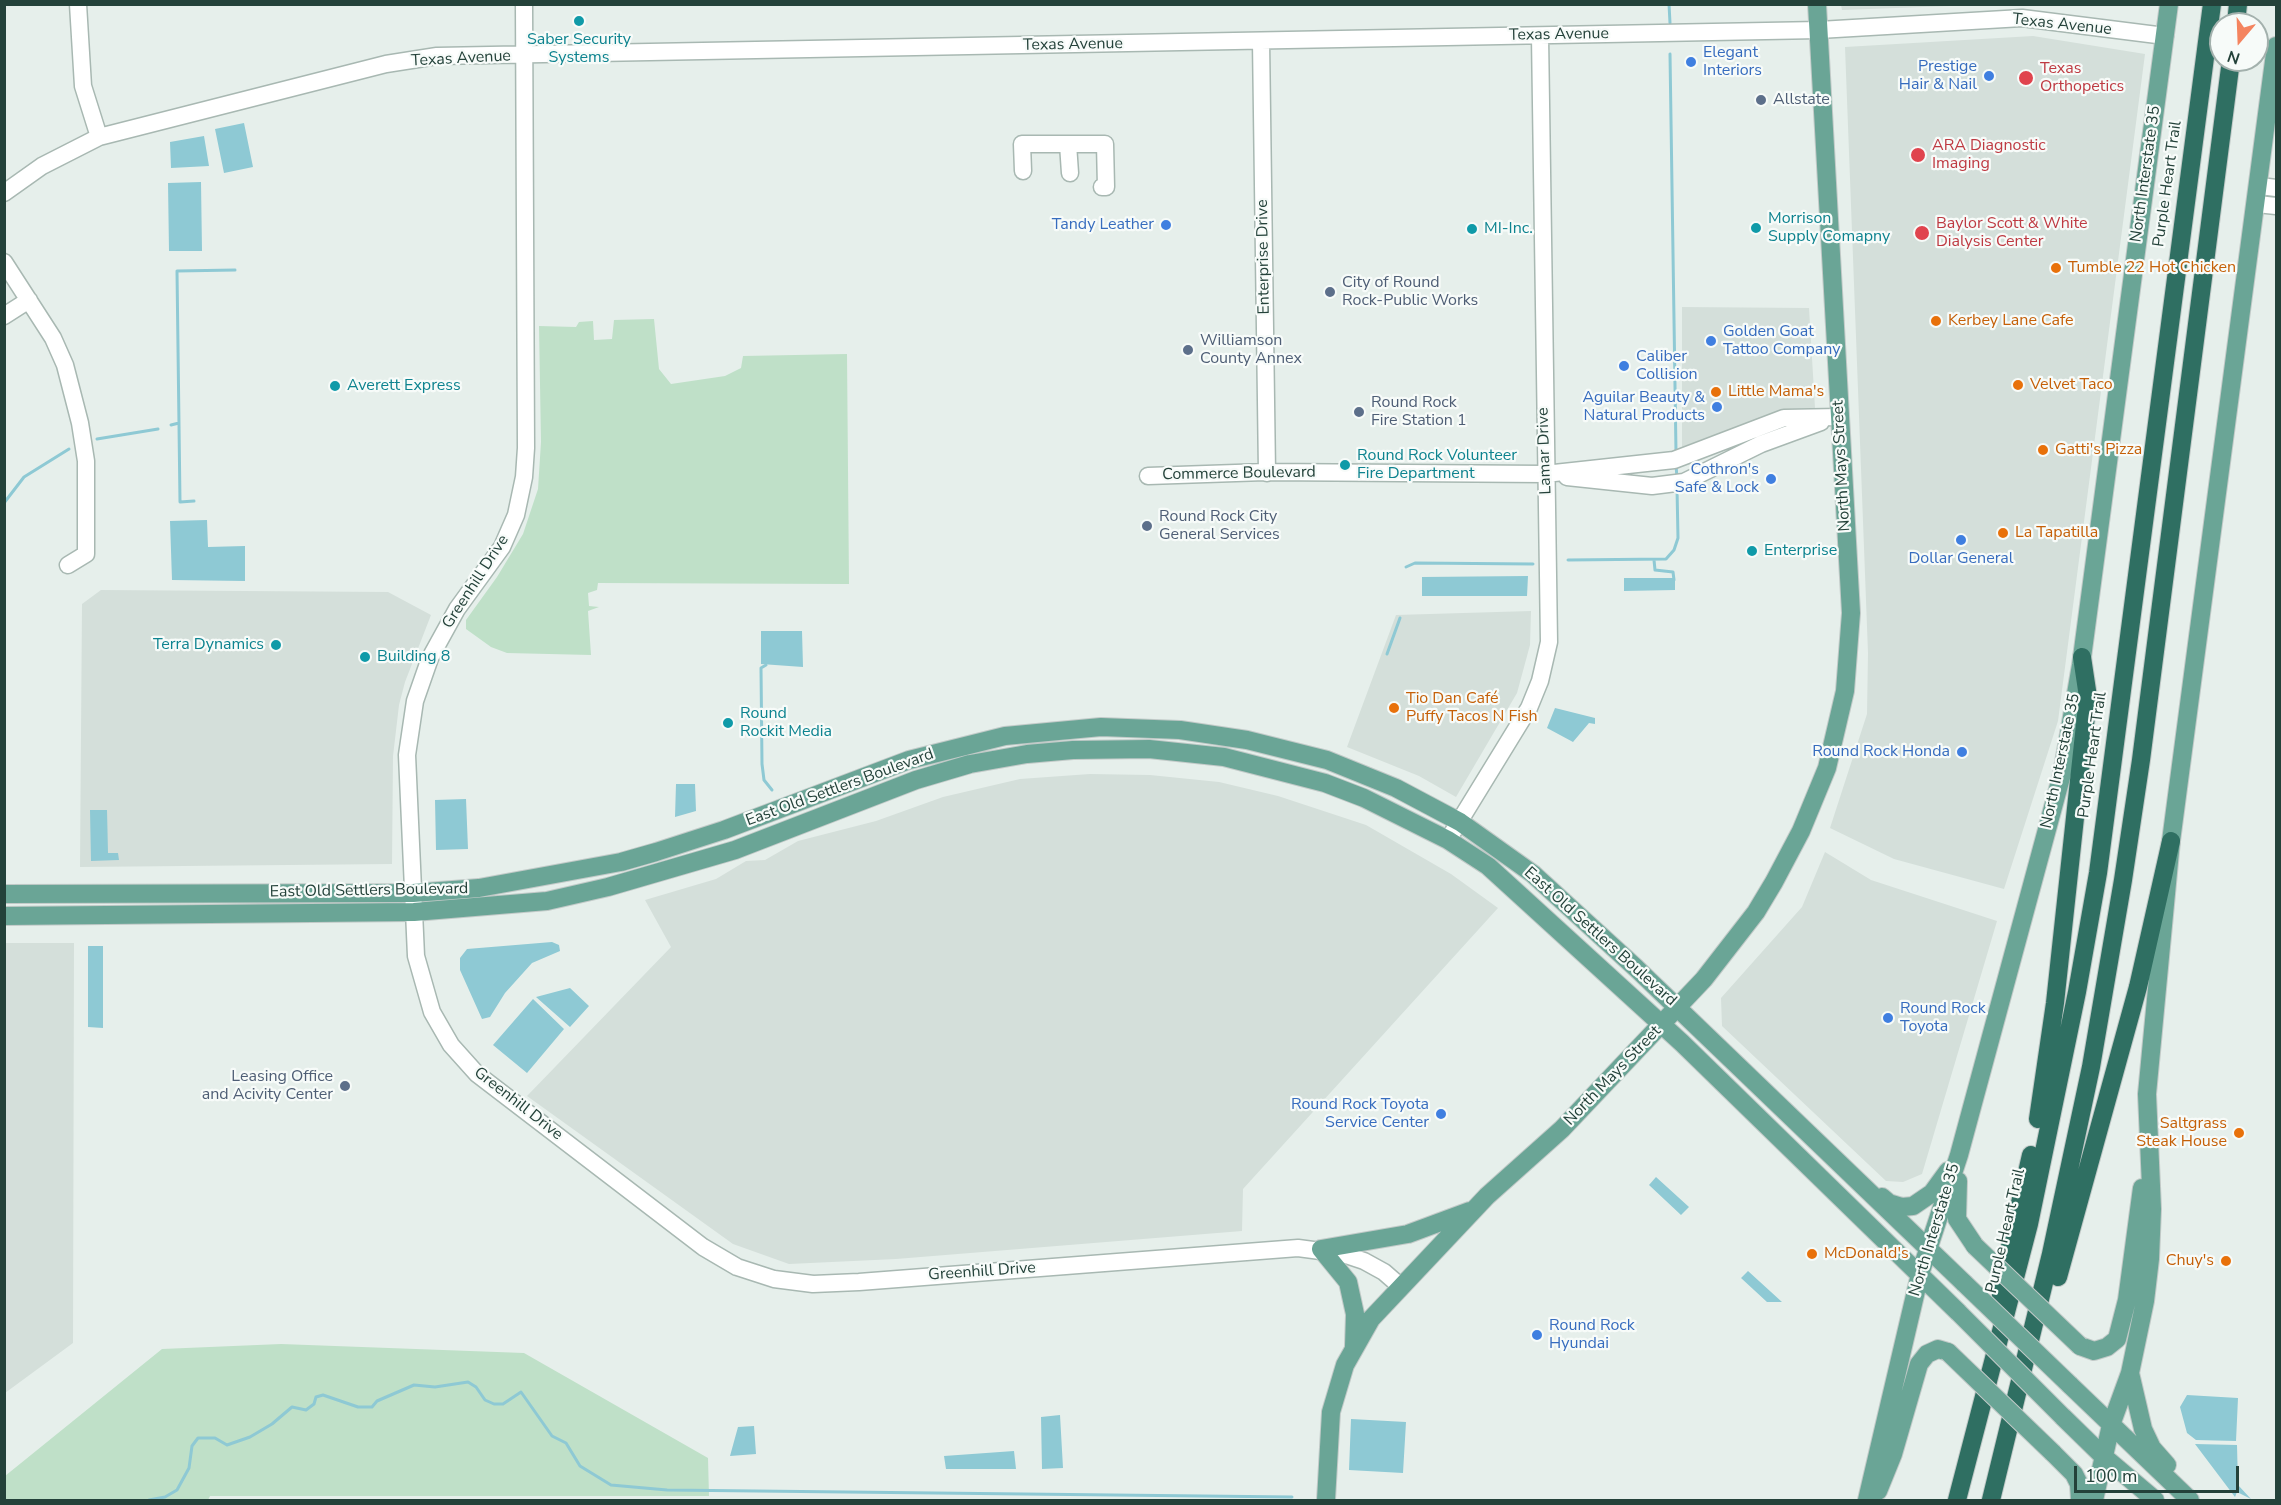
<!DOCTYPE html>
<meta charset="utf-8">
<style>
body{margin:0}
#map{position:relative;width:2281px;height:1505px;overflow:hidden;background:#e6efeb;font-family:"Nunito Sans",sans-serif}
canvas{display:block}
.frame{position:absolute;inset:0;border:6px solid #24423a;pointer-events:none}
.north{position:absolute;left:2209px;top:12px;width:60px;height:60px;box-sizing:border-box;background:#f7fbf9;border:2px solid #a3b1ad;border-radius:50%;rotate:199deg;font-size:16px;font-weight:700;line-height:24px;text-align:center;color:#24423a}
.north::after{content:'';display:block;margin:auto;width:21px;height:27px;background:#f4845f;clip-path:polygon(50% 0,100% 100%,50% 72%,0 100%)}
.scale{position:absolute;left:2074px;top:1466px;width:165px;height:27px;box-sizing:border-box;border:3px solid #24423a;border-top:0;padding-left:8px;font-size:18px;line-height:21px;white-space:nowrap;color:#24423a;-webkit-text-stroke:4px #f7fbf9;paint-order:stroke}
</style>
<div id="map">
<canvas width="2281" height="1505"></canvas>
<div class="frame"></div>
<div class="north">N</div>
<div class="scale">100 m</div>
</div>
<script>
const ctx = document.querySelector('canvas').getContext('2d');
ctx.lineJoin = 'round';
function paint(path, color) { ctx.fillStyle = color; ctx.fill(path, 'evenodd'); }
const shape = rows => new Path2D(rows.map(r => 'M' + r).join(''));
function strokePath(path, color, width, dash) { ctx.strokeStyle = color; ctx.lineWidth = width; ctx.lineCap = dash ? 'butt' : 'round'; ctx.setLineDash(dash || []); ctx.stroke(path); }
function drawText(font, color, halo, rows, align = 'center') {
  ctx.font = font + ' "Nunito Sans",sans-serif'; ctx.lineWidth = 4.5; ctx.setLineDash([]); ctx.textBaseline = 'middle'; ctx.strokeStyle = halo; ctx.fillStyle = color; for (const [text, x, y, turn = 0] of rows) {
    ctx.save(); ctx.translate(x, y); ctx.rotate((+turn || 0) * Math.PI / 180); ctx.textAlign = isNaN(turn) ? turn : align; if (halo) ctx.strokeText(text, 0, 0); ctx.fillText(text, 0, 0); ctx.restore();
  }
}
paint(shape([
 [1841,5,1841,4,1977,5,1842,10],
 [2033,36,2145,54,2058,721,2004,889,1894,859,1830,828,1867,714,1868,653,1845,47],
 [1682,307,1809,308,1815,408,1766,416,1682,447],
 [101,590,388,592,431,615,405,682,399,705,393,756,392,864,80,867,82,604],
 [1531,611,1530,645,1517,693,1456,797,1419,776,1347,747,1396,615],
 [1090,774,1150,775,1219,782,1278,796,1366,825,1451,874,1498,908,1243,1189,1242,1231,896,1259,789,1264,733,1244,527,1096,671,947,645,900,716,879,746,861,765,860,798,841,876,821,943,797,1020,779],
 [1825,852,1871,880,1997,921,1922,1174,1903,1182,1886,1181,1722,1026,1721,998,1802,907],
 [5,943,74,943,73,1343,5,1393]
]), '#d4dfda');
paint(shape([
 [654,319,659,369,671,384,725,376,741,368,743,356,847,354,849,584,598,583,597,590,588,593,589,606,599,607,588,611,591,655,507,653,491,647,466,629,466,620,497,577,523,534,538,489,541,442,539,326,576,327,579,322,593,321,594,340,612,339,614,320],
 [281,1344,524,1353,708,1458,709,1496,210,1496,208,1500,5,1500,5,1476,162,1349]
]), '#bfe0c8');
paint(shape([
 [244,123,253,167,224,173,215,129],
 [204,136,209,166,171,168,170,142],
 [201,182,202,251,169,251,168,183],
 [207,520,208,547,245,546,245,581,172,580,170,521],
 [1528,576,1527,596,1422,596,1422,577],
 [1624,578,1675,578,1675,590,1624,591],
 [761,631,802,631,803,667,761,664],
 [1555,708,1595,718,1595,724,1589,723,1573,742,1547,728],
 [676,784,695,784,696,811,675,817],
 [466,799,468,849,436,850,435,800],
 [90,810,107,810,108,853,118,853,119,860,91,861],
 [552,942,559,945,560,951,532,963,505,993,490,1017,482,1019,460,970,460,958,467,949],
 [88,946,103,946,103,1028,88,1027],
 [570,988,589,1006,570,1027,536,997],
 [533,999,564,1029,527,1073,493,1045],
 [1656,1177,1689,1207,1681,1215,1649,1185],
 [1748,1271,1782,1302,1767,1302,1741,1278],
 [2187,1395,2238,1398,2236,1441,2196,1440,2187,1433,2180,1407],
 [1060,1415,1063,1468,1042,1469,1041,1417],
 [1351,1419,1406,1422,1403,1473,1349,1470],
 [754,1426,756,1454,730,1456,738,1427],
 [2195,1444,2237,1445,2238,1485,2251,1499,2237,1492,2235,1497],
 [1014,1451,1016,1469,946,1469,944,1456]
]), '#8ec9d4');
strokePath(shape([
 [1669,4,1670,23],
 [1670,54,1676,452],
 [171,425,179,423],
 [97,439,158,429],
 [1676,464,1677,479],
 [194,501,180,502,177,271,235,270],
 [4,503,24,477,69,449],
 [1568,560,1666,559,1674,550,1678,538,1677,488],
 [1654,560,1655,570,1673,572,1674,580],
 [1406,567,1415,563,1533,564],
 [1387,654,1400,618],
 [766,665,761,668,762,764,764,780,772,790],
 [149,1500,165,1497,177,1490,189,1468,192,1446,198,1438,215,1438,227,1445,250,1437,272,1424,292,1407,306,1410,314,1404,316,1397,323,1395,358,1407,372,1407,377,1401,414,1385,435,1387,468,1382,476,1387,485,1400,494,1404,503,1404,521,1392,552,1436,566,1443,580,1466,611,1485,667,1490,1292,1497]
]), '#8ec9d4', 3);
const minor = shape([
 [78,4,83,86,99,137],
 [524,4,526,448,524,477,516,515,502,547,457,609,430,658,415,701,407,755,416,956,432,1012,451,1045,477,1074,703,1247,737,1267,774,1279,813,1284,859,1282,1298,1248,1343,1254,1364,1261,1384,1272,1400,1286],
 [1261,41,1267,473],
 [1068,144,1070,173],
 [1023,171,1022,144,1105,144,1106,187,1102,187],
 [2260,186,2276,188],
 [4,193,42,166,99,137,386,64,437,56,1819,30,2022,18,2165,36],
 [2257,204,2276,206],
 [4,262,53,338,65,365,80,423,86,461,86,554,68,565],
 [4,316,29,300],
 [1148,476,1265,472,1545,474,1674,460,1784,418,1839,417],
 [1567,477,1652,486,1684,482,1761,444,1821,422],
 [1448,840,1529,708,1540,681,1549,642,1540,36]
]);
const major = shape([
 [4,894,413,893,479,888,621,862,656,852,724,830,909,760,1005,736,1101,727,1180,730,1247,740,1327,760,1396,788,1460,822,1533,874,1636,968,1964,1283],
 [4,916,414,912,547,901,608,887,735,850,916,780,970,764,1027,754,1073,750,1149,749,1224,757,1325,783,1364,798,1448,840,1488,866,1682,1043,1958,1312],
 [1958,1181,1957,1219,1975,1246],
 [1882,1197,1889,1203,1902,1207,1913,1206,1932,1193,1948,1171],
 [1321,1249,1408,1234,1470,1211],
 [1321,1249,1348,1282,1355,1314,1354,1346],
 [2080,1346,2094,1351,2107,1347,2117,1339,2127,1300,2142,1188],
 [2130,1373,2143,1429,2152,1448,2167,1465],
 [2070,1385,2190,1500],
 [2063,1417,2104,1457,2155,1500],
 [2053,1453,2074,1474,2079,1484,2080,1500],
 [1878,1491,1893,1454,1919,1364,1927,1354,1938,1349,1948,1352],
 [1326,1500,1331,1412,1345,1365,1371,1319,1487,1196,1562,1129,1704,979,1756,912,1774,882,1801,831,1827,768,1845,691,1851,613,1817,4],
 [1867,1500,1920,1274,1959,1155,2062,774,2081,665,2169,4],
 [2094,1500,2111,1425,2130,1373,2145,1301,2150,1259,2152,1209,2147,1094,2171,841,2276,46]
]);
const highway = shape([
 [2236,24,2238,4],
 [2038,1119,2055,1003,2088,697,2082,657],
 [2058,1277,2138,987,2171,841],
 [2001,1310,2001,1286,2031,1155],
 [1957,1500,2029,1224,2077,992,2098,873,2212,4],
 [1991,1500,2051,1254,2091,1067,2123,880,2141,760,2231,60]
]);
strokePath(minor, '#a8b8b2', 19);
strokePath(major, '#c2cac8', 20);
strokePath(highway, '#c2cac8', 20);
strokePath(minor, '#fff', 16);
strokePath(major, '#6aa596', 18);
strokePath(highway, '#2f6f62', 18);
const majorBridge = shape([
 [1975,1246,2080,1346],
 [1964,1283,2070,1385],
 [1958,1312,2063,1417],
 [1948,1352,2053,1453]
]);
strokePath(majorBridge, '#c2cac8', 20, []);
strokePath(majorBridge, '#6aa596', 18);
for (const [x, y, r, color] of [
 [579,21,6,"#0f9aa8"],
 [1691,62,6,"#3f7fe0"],
 [1989,76,6,"#3f7fe0"],
 [2026,78,8,"#e0444e"],
 [1761,100,6,"#5c6f8a"],
 [1918,155,8,"#e0444e"],
 [1166,225,6,"#3f7fe0"],
 [1756,228,6,"#0f9aa8"],
 [1472,229,6,"#0f9aa8"],
 [1922,233,8,"#e0444e"],
 [2056,268,6,"#e8710a"],
 [1330,292,6,"#5c6f8a"],
 [1936,321,6,"#e8710a"],
 [1711,341,6,"#3f7fe0"],
 [1188,350,6,"#5c6f8a"],
 [1624,366,6,"#3f7fe0"],
 [2018,385,6,"#e8710a"],
 [335,386,6,"#0f9aa8"],
 [1716,392,6,"#e8710a"],
 [1717,407,6,"#3f7fe0"],
 [1359,412,6,"#5c6f8a"],
 [2043,450,6,"#e8710a"],
 [1345,465,6,"#0f9aa8"],
 [1771,479,6,"#3f7fe0"],
 [1147,526,6,"#5c6f8a"],
 [2003,533,6,"#e8710a"],
 [1961,540,6,"#3f7fe0"],
 [1752,551,6,"#0f9aa8"],
 [276,645,6,"#0f9aa8"],
 [365,657,6,"#0f9aa8"],
 [1394,708,6,"#e8710a"],
 [728,723,6,"#0f9aa8"],
 [1962,752,6,"#3f7fe0"],
 [1888,1018,6,"#3f7fe0"],
 [345,1086,6,"#5c6f8a"],
 [1441,1114,6,"#3f7fe0"],
 [2239,1133,6,"#e8710a"],
 [1812,1254,6,"#e8710a"],
 [2226,1261,6,"#e8710a"],
 [1537,1335,6,"#3f7fe0"]
]) { const dot = new Path2D(); dot.arc(x, y, r, 0, 2 * Math.PI); ctx.fillStyle = color; ctx.fill(dot); strokePath(dot, '#f7fbf9', 2); }
drawText('16px', '#24423a', '#f7fbf9', [
 ["Texas Avenue",2062,25,6],
 ["Texas Avenue",1559,35,-1],
 ["Texas Avenue",1073,45,-1],
 ["Texas Avenue",461,59,-3],
 ["North Interstate 35",2146,174,-82],
 ["Purple Heart Trail",2168,184,-82],
 ["Enterprise Drive",1264,257,-91],
 ["Lamar Drive",1545,451,-92],
 ["North Mays Street",1842,466,-93],
 ["Commerce Boulevard",1239,474,-1],
 ["Greenhill Drive",476,582,-57],
 ["Purple Heart Trail",2093,755,-82],
 ["North Interstate 35",2061,761,-78],
 ["East Old Settlers Boulevard",840,788,-20],
 ["East Old Settlers Boulevard",369,891,-1],
 ["East Old Settlers Boulevard",1600,937,42],
 ["North Mays Street",1613,1076,-46],
 ["Greenhill Drive",518,1104,38],
 ["North Interstate 35",1935,1230,-73],
 ["Purple Heart Trail",2006,1231,-77],
 ["Greenhill Drive",982,1272,-4]
]);
drawText('16px', '#0d838f', '#f7fbf9', [
 ["Saber Security",579,40,"center"],
 ["Systems",579,58,"center"],
 ["Morrison",1768,219],
 ["Supply Comapny",1768,237],
 ["MI-Inc.",1484,229],
 ["Averett Express",347,386],
 ["Round Rock Volunteer",1357,456],
 ["Fire Department",1357,474],
 ["Enterprise",1764,551],
 ["Terra Dynamics",264,645,"right"],
 ["Building 8",377,657],
 ["Round",740,714],
 ["Rockit Media",740,732]
], 'left');
drawText('16px', '#366cbe', '#f7fbf9', [
 ["Elegant",1703,53,"left"],
 ["Interiors",1703,71,"left"],
 ["Prestige",1977,67],
 ["Hair & Nail",1977,85],
 ["Tandy Leather",1154,225],
 ["Golden Goat",1723,332,"left"],
 ["Tattoo Company",1723,350,"left"],
 ["Caliber",1636,357,"left"],
 ["Collision",1636,375,"left"],
 ["Aguilar Beauty &",1705,398],
 ["Natural Products",1705,416],
 ["Cothron's",1759,470],
 ["Safe & Lock",1759,488],
 ["Dollar General",1961,559,"center"],
 ["Round Rock Honda",1950,752],
 ["Round Rock",1900,1009,"left"],
 ["Toyota",1900,1027,"left"],
 ["Round Rock Toyota",1429,1105],
 ["Service Center",1429,1123],
 ["Round Rock",1549,1326,"left"],
 ["Hyundai",1549,1344,"left"]
], 'right');
drawText('16px', '#be3a42', '#f7fbf9', [
 ["Texas",2040,69],
 ["Orthopetics",2040,87],
 ["ARA Diagnostic",1932,146],
 ["Imaging",1932,164],
 ["Baylor Scott & White",1936,224],
 ["Dialysis Center",1936,242]
], 'left');
drawText('16px', '#4e5e75', '#f7fbf9', [
 ["Allstate",1773,100],
 ["City of Round",1342,283],
 ["Rock-Public Works",1342,301],
 ["Williamson",1200,341],
 ["County Annex",1200,359],
 ["Round Rock",1371,403],
 ["Fire Station 1",1371,421],
 ["Round Rock City",1159,517],
 ["General Services",1159,535],
 ["Leasing Office",333,1077,"right"],
 ["and Acivity Center",333,1095,"right"]
], 'left');
drawText('16px', '#c56008', '#f7fbf9', [
 ["Tumble 22 Hot Chicken",2068,268],
 ["Kerbey Lane Cafe",1948,321],
 ["Velvet Taco",2030,385],
 ["Little Mama's",1728,392],
 ["Gatti's Pizza",2055,450],
 ["La Tapatilla",2015,533],
 ["Tio Dan Café",1406,699],
 ["Puffy Tacos N Fish",1406,717],
 ["Saltgrass",2227,1124,"right"],
 ["Steak House",2227,1142,"right"],
 ["McDonald's",1824,1254],
 ["Chuy's",2214,1261,"right"]
], 'left');
</script>
